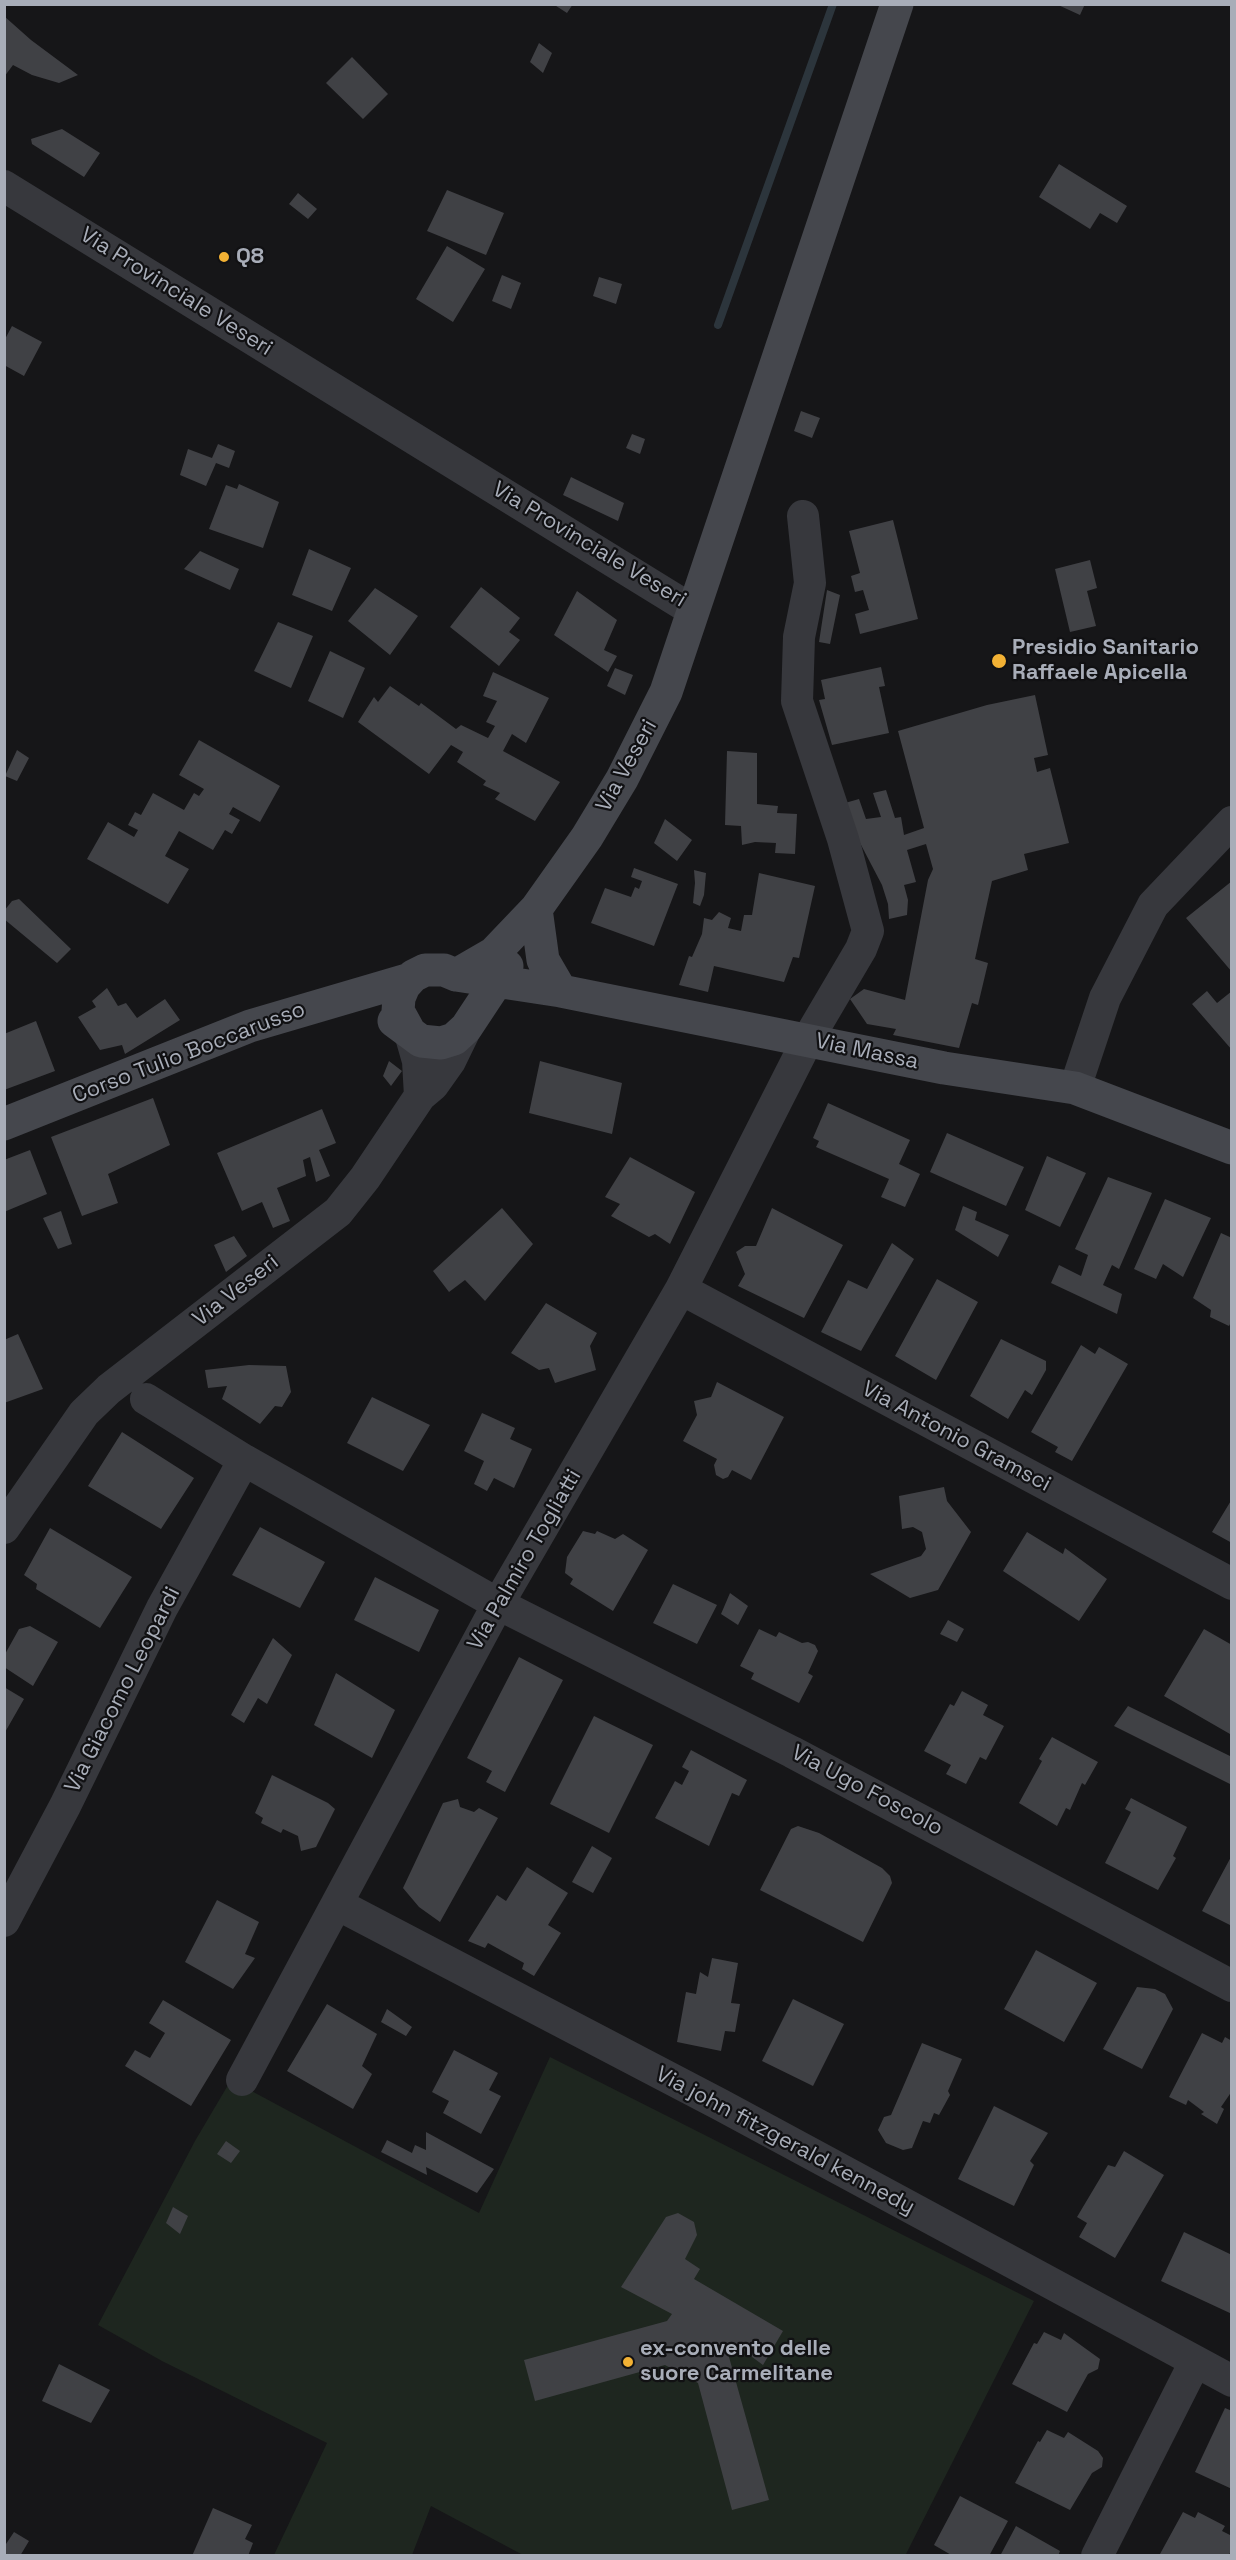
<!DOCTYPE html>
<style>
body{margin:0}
#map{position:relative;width:1236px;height:2560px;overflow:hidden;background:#161618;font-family:"Space Grotesk",sans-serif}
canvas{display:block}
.frame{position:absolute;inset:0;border:6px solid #a8adb8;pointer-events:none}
</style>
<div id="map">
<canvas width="1236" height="2560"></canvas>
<div class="frame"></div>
</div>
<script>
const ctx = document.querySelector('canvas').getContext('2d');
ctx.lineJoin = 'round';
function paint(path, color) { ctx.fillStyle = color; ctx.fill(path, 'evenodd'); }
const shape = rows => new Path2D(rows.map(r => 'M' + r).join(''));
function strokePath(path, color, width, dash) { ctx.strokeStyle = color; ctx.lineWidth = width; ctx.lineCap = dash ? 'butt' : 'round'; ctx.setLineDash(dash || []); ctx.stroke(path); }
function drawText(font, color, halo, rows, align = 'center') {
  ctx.font = font + ' "Space Grotesk",sans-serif'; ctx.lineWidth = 4.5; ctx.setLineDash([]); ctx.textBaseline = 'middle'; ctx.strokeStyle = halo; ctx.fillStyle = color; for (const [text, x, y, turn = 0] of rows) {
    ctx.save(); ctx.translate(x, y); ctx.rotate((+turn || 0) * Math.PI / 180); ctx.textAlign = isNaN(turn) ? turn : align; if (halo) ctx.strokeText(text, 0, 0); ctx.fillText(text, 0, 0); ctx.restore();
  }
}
paint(shape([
 [550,2057,1034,2301,905,2556,523,2555,431,2506,412,2555,274,2555,327,2443,162,2361,98,2325,195,2141,231,2080,479,2213]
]), '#1e261f');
strokePath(shape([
 [718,325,833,4]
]), '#2c353c', 8);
paint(shape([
 [553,4,573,4,567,13],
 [1056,4,1085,4,1080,15],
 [4,16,31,40,78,75,59,83,32,75,13,65,4,77],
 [539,43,552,53,543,73,530,62],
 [352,57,388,94,363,119,326,83],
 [62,129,100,153,84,177,32,144,31,139],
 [1059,164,1127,206,1117,223,1100,213,1090,229,1039,197],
 [447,190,504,213,486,255,427,231],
 [298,193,317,209,308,219,289,204],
 [447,246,485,269,453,322,416,299],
 [502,275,521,283,511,309,492,301],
 [599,277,622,284,616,304,593,296],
 [12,326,42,342,24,376,4,365,4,341],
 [801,411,820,418,812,438,794,431],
 [632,434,645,439,640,454,626,448],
 [218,444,235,451,229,468,216,463,206,486,180,475,188,449,212,458],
 [571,477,624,503,618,521,563,495],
 [239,484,279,502,263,548,209,529,226,485,237,489],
 [893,520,918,619,860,634,855,614,869,610,863,590,855,592,851,576,860,573,849,531],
 [309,549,351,568,332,611,292,595],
 [200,551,239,569,230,590,184,569],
 [1090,560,1097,588,1087,591,1096,626,1070,632,1055,569],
 [481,587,520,618,509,632,520,640,499,666,450,627],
 [375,588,418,616,390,655,348,621],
 [827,590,840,595,830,644,819,642],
 [577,591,617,620,604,650,617,656,608,672,554,635],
 [278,622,313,636,291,688,254,671],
 [330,651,365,668,343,718,308,701],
 [881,667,885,686,879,687,889,733,832,745,819,700,825,699,821,680],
 [615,668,633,675,625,695,607,686],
 [493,672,549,698,526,743,512,734,503,751,560,782,535,821,495,799,500,793,483,785,486,781,457,762,463,752,451,745,429,774,358,722,374,697,378,702,390,686,419,706,421,703,456,729,461,725,488,738,495,726,486,722,497,701,483,696],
 [1035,695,1048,755,1034,758,1037,772,1050,768,1069,843,1024,854,1028,870,992,881,975,959,988,963,978,1005,972,1003,959,1048,893,1035,896,1029,867,1024,850,999,864,989,905,1000,928,880,933,869,926,844,907,850,916,882,904,885,908,900,907,915,889,919,888,904,882,885,849,822,845,803,859,799,866,819,881,817,873,793,886,790,895,818,901,817,904,835,924,828,898,731,987,705],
 [199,740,280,786,260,822,233,807,229,814,240,820,232,834,225,830,213,850,179,831,165,856,189,869,168,904,87,859,108,822,134,837,138,830,128,825,135,812,141,815,153,793,184,810,194,793,199,796,204,789,179,775],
 [17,750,29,758,17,781,5,776],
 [727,751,757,753,757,804,778,806,777,813,797,814,795,854,775,853,776,843,755,842,742,845,741,826,725,825],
 [665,819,692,840,677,861,654,843],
 [634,868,678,884,654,946,591,923,605,888,631,897,635,887,639,889,642,881,631,877],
 [694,870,706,873,704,895,700,906,693,903,695,883],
 [759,873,815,886,799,958,793,957,784,982,714,966,708,992,679,985,689,956,692,957,702,934,704,918,712,920,719,912,731,918,728,928,741,931,744,915,752,915],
 [1232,881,1232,972,1186,918],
 [19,899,71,949,57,963,4,919,4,911,12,901],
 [107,988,118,1006,126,1003,137,1018,165,999,180,1020,125,1054,122,1045,100,1050,78,1017,96,1007,92,1001],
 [1207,991,1217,1003,1232,991,1232,1050,1192,1004],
 [36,1021,55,1071,4,1090,4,1034],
 [389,1061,402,1071,391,1086,383,1076],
 [540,1061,622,1083,612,1134,529,1113],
 [153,1098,170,1145,108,1174,118,1203,82,1216,51,1137],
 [828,1103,910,1140,899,1164,920,1174,905,1207,881,1197,889,1179,816,1147,819,1141,813,1138],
 [322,1109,336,1143,319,1150,330,1176,316,1182,310,1157,303,1160,306,1176,277,1188,290,1221,273,1228,262,1202,242,1211,217,1153],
 [947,1133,1024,1167,1006,1206,930,1172],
 [30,1150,47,1194,4,1212,4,1160],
 [1047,1156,1086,1173,1060,1227,1025,1210],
 [630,1157,695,1192,670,1244,655,1234,649,1237,611,1216,620,1204,605,1197],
 [1108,1177,1152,1193,1119,1269,1112,1265,1103,1285,1122,1294,1117,1314,1051,1283,1059,1265,1081,1276,1088,1255,1075,1249],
 [1165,1199,1211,1218,1183,1277,1163,1264,1156,1279,1134,1269],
 [963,1206,977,1212,975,1220,1009,1235,998,1257,955,1230],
 [502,1208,533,1244,485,1301,465,1280,449,1292,433,1271],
 [772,1208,843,1245,804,1318,738,1286,745,1274,736,1252,745,1246,756,1246],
 [61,1211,72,1244,58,1249,43,1218],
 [1221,1233,1232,1238,1232,1320,1229,1326,1210,1317,1211,1310,1193,1298],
 [234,1236,247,1256,226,1272,214,1245],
 [892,1243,914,1259,861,1351,821,1332,848,1280,867,1289],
 [937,1279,978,1302,936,1380,895,1356],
 [546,1303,597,1333,590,1346,596,1370,555,1383,549,1368,539,1370,511,1353],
 [18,1334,43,1389,4,1403,4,1340],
 [1001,1339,1046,1361,1046,1370,1032,1395,1025,1390,1008,1419,970,1396],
 [1081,1345,1095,1354,1099,1347,1128,1364,1072,1461,1055,1452,1058,1447,1031,1432],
 [249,1365,286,1366,291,1392,282,1407,275,1406,260,1424,222,1399,227,1386,208,1388,205,1370],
 [717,1382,784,1417,751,1480,732,1470,728,1477,723,1479,716,1475,714,1465,717,1459,683,1441,697,1415,694,1401,711,1397],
 [372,1397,430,1425,403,1471,347,1443],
 [482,1413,515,1428,510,1439,532,1449,514,1488,494,1478,487,1491,474,1484,484,1461,464,1451],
 [122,1432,194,1478,161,1529,88,1486],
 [944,1487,947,1501,971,1532,938,1590,910,1598,870,1574,921,1556,926,1549,922,1532,913,1527,902,1529,899,1496],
 [1232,1499,1232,1543,1212,1532],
 [260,1527,325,1562,300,1608,232,1575],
 [50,1528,132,1577,100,1628,36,1589,37,1584,24,1575],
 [583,1531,595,1534,597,1531,615,1539,623,1534,648,1550,613,1611,570,1584,573,1579,565,1573,567,1557],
 [1027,1532,1063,1554,1065,1548,1107,1579,1079,1621,1003,1571],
 [375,1577,439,1610,419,1652,354,1620],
 [673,1584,717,1605,697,1644,653,1623],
 [730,1593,748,1606,738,1625,721,1614],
 [948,1620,964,1629,957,1642,940,1634],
 [30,1626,58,1642,33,1686,4,1667,4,1656,19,1629],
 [759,1629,776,1637,779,1632,802,1643,808,1642,815,1645,818,1651,808,1673,813,1676,799,1703,751,1679,754,1673,740,1666],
 [1204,1629,1232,1645,1230,1734,1164,1696],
 [273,1638,292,1655,267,1704,258,1698,244,1723,231,1715],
 [519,1657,563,1680,505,1792,486,1782,492,1771,467,1758],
 [336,1673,395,1710,372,1758,314,1725],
 [4,1687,24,1699,4,1734],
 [962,1691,988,1705,983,1715,1004,1726,986,1760,980,1757,966,1784,946,1774,951,1765,924,1751,950,1704,954,1706],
 [1128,1706,1232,1757,1232,1785,1114,1726],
 [594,1716,653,1745,609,1833,550,1804],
 [1052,1737,1098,1762,1085,1785,1082,1783,1070,1810,1066,1808,1057,1826,1019,1803,1042,1761,1039,1759],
 [691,1750,747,1780,739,1796,732,1793,709,1846,655,1818,675,1781,682,1785,689,1771,682,1767],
 [272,1775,328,1803,335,1809,316,1847,301,1851,298,1836,283,1829,281,1833,261,1823,263,1818,255,1813],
 [1131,1798,1187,1827,1173,1856,1176,1858,1158,1890,1105,1863,1131,1812,1125,1809],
 [458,1799,460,1807,474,1812,479,1808,498,1818,440,1922,419,1907,403,1888,443,1803],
 [798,1826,819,1833,882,1868,890,1876,892,1883,863,1942,760,1890,791,1829],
 [592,1846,612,1858,593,1893,572,1882],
 [1232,1855,1232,1926,1202,1911],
 [527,1867,568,1893,548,1925,561,1933,534,1976,522,1969,524,1963,488,1943,485,1948,468,1941,497,1895,506,1901],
 [217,1900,259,1922,245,1954,255,1958,233,1989,185,1962],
 [1036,1950,1097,1983,1064,2042,1004,2009],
 [712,1958,738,1963,731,2003,740,2004,735,2032,725,2031,721,2051,677,2042,686,1992,696,1994,700,1972,708,1977],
 [1137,1987,1155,1989,1165,1994,1173,2009,1142,2069,1103,2049],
 [793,1999,844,2024,813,2086,762,2061],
 [163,2000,231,2040,191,2106,125,2066,135,2050,150,2058,165,2033,149,2023],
 [327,2004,377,2034,362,2066,372,2074,353,2109,287,2071],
 [387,2009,412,2027,406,2036,381,2022],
 [1202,2033,1222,2043,1225,2037,1232,2041,1232,2091,1221,2107,1224,2109,1217,2124,1201,2114,1204,2112,1188,2100,1186,2105,1169,2097],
 [922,2043,962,2059,948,2091,950,2095,939,2115,934,2113,930,2123,923,2121,912,2148,903,2150,886,2143,878,2130,884,2117,891,2115],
 [454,2050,498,2073,489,2090,501,2096,481,2134,443,2113,449,2101,432,2092],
 [994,2106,1048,2133,1030,2161,1034,2165,1014,2206,958,2179],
 [426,2132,494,2169,477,2193,426,2167,427,2175,381,2152,387,2140,412,2153,415,2145,426,2150],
 [226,2141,240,2151,231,2163,217,2154],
 [1124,2151,1164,2175,1115,2258,1079,2237,1087,2223,1077,2217,1108,2165,1115,2167],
 [173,2207,188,2216,180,2234,166,2223],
 [678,2213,694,2222,697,2235,685,2259,700,2269,694,2279,783,2331,763,2365,737,2346,729,2357,769,2500,732,2510,698,2383,665,2365,535,2401,524,2360,667,2321,672,2314,621,2287,666,2217],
 [1184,2232,1232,2255,1232,2314,1161,2281],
 [1044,2332,1061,2340,1064,2333,1100,2359,1098,2369,1088,2374,1067,2412,1012,2384,1034,2343,1037,2344],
 [59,2364,110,2390,91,2423,42,2401],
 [1225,2408,1232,2411,1232,2489,1195,2472],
 [1047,2430,1064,2438,1068,2432,1098,2451,1103,2458,1102,2467,1092,2473,1070,2510,1015,2483,1038,2441,1040,2442],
 [960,2496,1008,2521,989,2556,953,2556,934,2545],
 [213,2508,252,2525,245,2539,253,2543,248,2556,192,2556],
 [1183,2512,1195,2518,1198,2512,1225,2526,1222,2531,1232,2536,1232,2550,1228,2556,1160,2554],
 [1016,2526,1060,2551,1058,2556,1000,2556],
 [14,2532,29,2541,20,2556,4,2556,4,2547]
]), '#404145');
strokePath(shape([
 [4,186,692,610],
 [410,1033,418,1061,420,1096],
 [1075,1088,1105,998,1153,905,1232,822],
 [681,1289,1232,1584],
 [146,1399,244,1460,498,1604,792,1752,1232,1986],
 [4,1528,84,1413,109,1389,338,1212,365,1178,420,1096,433,1085,450,1061,466,1028],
 [337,1904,721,2105,1232,2381],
 [4,1921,65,1806,162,1608,244,1460],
 [242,2080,498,1604,681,1289,808,1039,861,949,868,931,843,839,797,701,799,637,810,583,803,516],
 [1097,2556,1195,2362]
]), '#37383d', 32);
strokePath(shape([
 [536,909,543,960,561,991],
 [456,975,494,953,536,909,587,837,622,779,666,692,897,4],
 [394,1021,421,1041,441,1043,454,1039,466,1028,507,966],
 [410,1033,398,1011,399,998,404,986,413,976,425,970,444,970,456,975,561,991,944,1068,1075,1088,1232,1148],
 [4,1124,250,1026,410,979]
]), '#45474d', 33);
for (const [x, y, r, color] of [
 [224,257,6,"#f2b134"],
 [999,661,8,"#f2b134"],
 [628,2362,6,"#f2b134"]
]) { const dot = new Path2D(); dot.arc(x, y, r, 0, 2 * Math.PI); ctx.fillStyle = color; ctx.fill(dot); strokePath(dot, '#111113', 2); }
drawText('bold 22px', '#a8adb8', '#111113', [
 ["Q8",236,257],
 ["Presidio Sanitario",1012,648],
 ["Raffaele Apicella",1012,673],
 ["ex-convento delle",640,2349],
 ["suore Carmelitane",640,2374]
], 'left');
drawText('22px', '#a8adb8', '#111113', [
 ["Via Provinciale Veseri",176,292,32],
 ["Via Provinciale Veseri",589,545,31],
 ["Via Veseri",627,766,-61],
 ["Via Massa",867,1052,12],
 ["Corso Tulio Boccarusso",189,1053,-21],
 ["Via Veseri",236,1291,-38],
 ["Via Antonio Gramsci",956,1437,28],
 ["Via Palmiro Togliatti",525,1560,-60],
 ["Via Giacomo Leopardi",123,1690,-63],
 ["Via Ugo Foscolo",867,1791,28],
 ["Via john fitzgerald kennedy",785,2141,28]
]);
</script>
